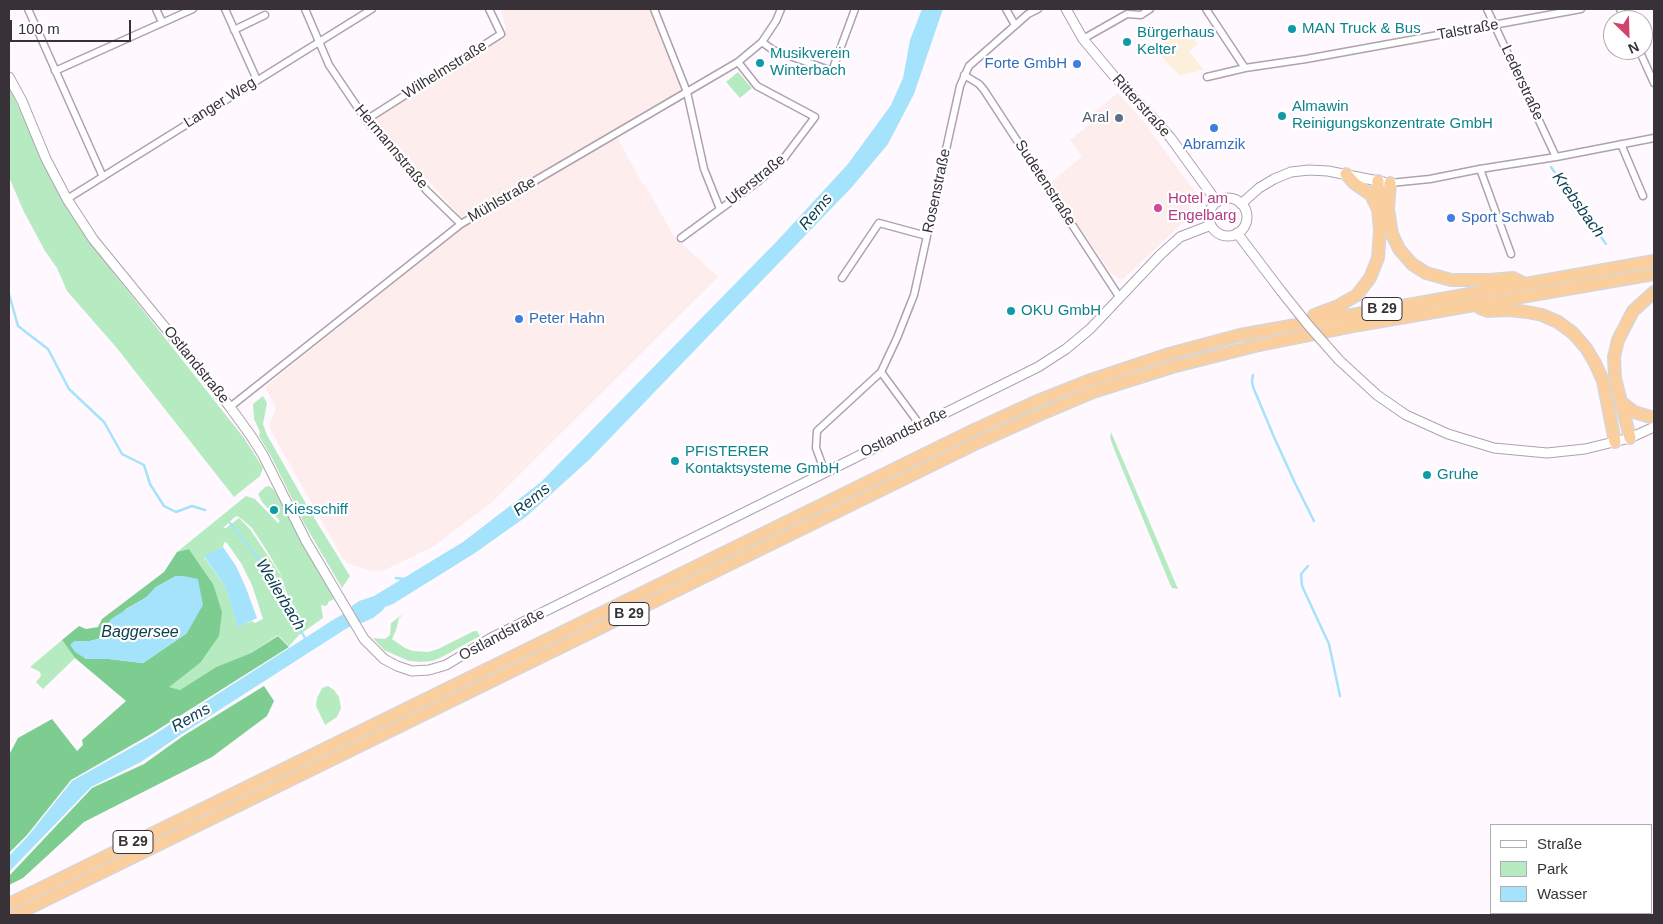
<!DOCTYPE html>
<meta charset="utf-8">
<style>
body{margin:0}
#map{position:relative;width:1663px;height:924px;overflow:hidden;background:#fff9ff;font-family:Helvetica,sans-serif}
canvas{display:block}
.frame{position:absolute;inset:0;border:10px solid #383238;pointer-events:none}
.legend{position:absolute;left:1490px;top:824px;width:162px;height:90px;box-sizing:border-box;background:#fff;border:1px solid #afadaf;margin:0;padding:6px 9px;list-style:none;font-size:15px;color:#383238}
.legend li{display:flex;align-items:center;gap:10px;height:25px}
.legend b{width:25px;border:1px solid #afadaf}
.north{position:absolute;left:1603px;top:10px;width:50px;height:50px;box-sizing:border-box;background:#fff;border:1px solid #afadaf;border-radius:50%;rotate:156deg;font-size:14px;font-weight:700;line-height:20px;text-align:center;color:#383238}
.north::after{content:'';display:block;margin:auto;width:18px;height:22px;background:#d2436a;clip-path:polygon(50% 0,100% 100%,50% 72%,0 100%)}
.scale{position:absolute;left:10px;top:20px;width:121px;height:22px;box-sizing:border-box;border:2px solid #383238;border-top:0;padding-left:6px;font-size:15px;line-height:18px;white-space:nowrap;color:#383238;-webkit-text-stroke:4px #fff;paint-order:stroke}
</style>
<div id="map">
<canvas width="1663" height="924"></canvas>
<div class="frame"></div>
<ul class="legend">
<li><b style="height:6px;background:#fff"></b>Straße</li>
<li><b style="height:14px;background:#b6ebc1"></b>Park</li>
<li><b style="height:14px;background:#a5e2fb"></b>Wasser</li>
</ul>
<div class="north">N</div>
<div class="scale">100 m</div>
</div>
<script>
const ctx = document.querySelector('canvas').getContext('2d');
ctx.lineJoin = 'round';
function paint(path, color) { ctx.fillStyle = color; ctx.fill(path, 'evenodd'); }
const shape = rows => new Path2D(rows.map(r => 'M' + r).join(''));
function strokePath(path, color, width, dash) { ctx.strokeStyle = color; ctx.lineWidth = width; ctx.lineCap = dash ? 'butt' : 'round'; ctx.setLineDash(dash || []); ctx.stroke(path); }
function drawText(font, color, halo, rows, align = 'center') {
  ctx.font = font + ' Helvetica,sans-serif'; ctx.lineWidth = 4.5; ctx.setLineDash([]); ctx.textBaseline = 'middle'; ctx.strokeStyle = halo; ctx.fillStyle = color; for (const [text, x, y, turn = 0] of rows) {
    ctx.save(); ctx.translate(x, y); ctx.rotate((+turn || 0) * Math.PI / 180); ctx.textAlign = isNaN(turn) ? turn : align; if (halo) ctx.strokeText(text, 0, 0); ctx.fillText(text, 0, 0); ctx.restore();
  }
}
paint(shape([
 [501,9,652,9,687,97,656,113,617,137,642,183,646,186,673,235,718,277,491,503,434,546,385,570,372,571,349,564,343,559,270,429,270,423,276,408,265,387,467,224,371,116,506,30],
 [1118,93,1143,121,1195,192,1189,205,1190,216,1122,280,1111,273,1050,183,1082,157,1070,140,1095,120,1097,115,1094,112]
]), '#fdedec');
paint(shape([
 [1183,24,1198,44,1189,51,1204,70,1179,75,1153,48]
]), '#fcefdb');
paint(shape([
 [738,72,752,88,740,98,726,82],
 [9,86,54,186,71,215,112,271,244,438,258,460,263,468,260,476,234,497,116,347,67,291,57,268,45,251,23,210,9,177],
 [263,396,267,403,263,424,267,435,313,516,350,576,342,588,305,525,272,458,259,436,260,432,254,419,253,404],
 [1111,432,1178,589,1172,588,1170,584,1116,454,1110,438],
 [269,486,274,490,334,599,328,602,328,604,326,606,321,605,323,618,306,630,300,616,287,594,280,573,265,548,252,528,239,517,236,516,223,528,226,528,239,518,250,529,280,574,286,595,300,616,306,630,299,635,289,646,278,635,251,653,216,667,180,690,168,687,200,663,213,584,189,549,177,552,246,496,255,499,278,523,280,521,262,502,258,494,265,487],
 [224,542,227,543,241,563,252,585,263,619,255,623,252,621,238,626,225,586,204,557,223,547],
 [406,612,399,618,396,630,392,639,405,648,413,651,428,652,438,649,474,631,477,631,480,636,442,657,432,661,420,662,409,661,384,650,373,638,385,639,390,635,391,623],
 [62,640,75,658,43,689,36,682,41,676,40,672,30,667],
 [328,686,334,690,339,697,341,708,337,717,325,725,316,706,317,698,322,688]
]), '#b6ebc1');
paint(shape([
 [189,549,213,584,222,612,219,636,200,663,169,687,180,690,216,667,251,653,278,636,289,647,151,734,71,780,27,835,9,853,9,755,18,738,52,719,77,751,83,745,82,740,126,701,75,658,62,640,79,626,86,629,98,627,102,619,164,572,177,552],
 [176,576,187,633,143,663,109,659,86,659,74,641,90,641,98,639,126,609,147,597,156,587],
 [264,686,274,701,267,716,212,757,84,822,23,878,9,885,9,876,92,788,144,764,183,736]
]), '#7dcd90');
paint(shape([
 [922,9,943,9,914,94,888,144,852,187,590,459,527,516,475,553,393,604,385,607,382,611,373,618,362,623,358,622,344,630,182,734,141,762,91,787,9,872,9,856,28,836,72,781,152,736,336,618,351,610,352,606,359,601,374,596,463,542,541,482,778,240,848,164,891,105,903,78,910,40],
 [223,547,236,566,246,588,257,618,238,627,225,586,204,556],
 [183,576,198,579,203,605,187,633,143,663,109,659,86,659,75,652,70,645,74,641,90,641,98,639,111,619,146,597,156,587,176,576]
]), '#a5e2fb');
strokePath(shape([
 [1551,167,1606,244],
 [9,294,18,326,48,349,69,389,104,422,122,454,144,465,150,484,164,506,176,512,192,506,205,510],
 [1253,375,1252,381,1253,387,1274,437,1295,483,1314,521],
 [230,523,272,576,306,640],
 [1308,566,1301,574,1302,586,1329,644,1340,696],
 [396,578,404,579]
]), '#a5e2fb', 2.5);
const street = shape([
 [28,9,103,177],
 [156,9,162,22],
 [225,9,257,80],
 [305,9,329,65,366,120,427,191,461,224],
 [654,9,687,92,704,169,720,209],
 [1006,9,1015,25],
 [1206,9,1245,68],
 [1487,9,1556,157],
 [1620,9,1626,20],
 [234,30,265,15],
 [1083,39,1127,14,1141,15,1150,9],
 [762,42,773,50,832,71,855,9],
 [1639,50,1654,83],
 [55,71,193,9],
 [964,75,979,84,984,90,1120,298],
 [1207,77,1245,68,1306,59,1581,9],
 [366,120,501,34,489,9],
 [1621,144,1643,196],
 [1480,169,1511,254],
 [1390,183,1430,179,1480,169,1556,157,1654,138],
 [67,199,372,9],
 [681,238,760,180,784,158,815,117,757,86,738,62],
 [842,278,879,223,927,236],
 [230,407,461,224,738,62,762,42,776,21,781,9],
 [920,425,881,372,897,338,914,295,960,86,969,66,1028,14,1038,9],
 [825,472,816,448,817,431,881,372]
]);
const secondary = shape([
 [1066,9,1083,39,1113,75,1170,137,1217,202],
 [9,77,22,101,46,159,67,199,93,239,230,407,251,436,263,455,306,541,364,639,384,659,397,666,412,671,429,670,446,665,491,638,1038,367,1066,349,1090,329,1160,255,1180,237,1211,225],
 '1209 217a19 19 0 1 1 38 0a19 19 0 1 1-38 0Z',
 [1241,204,1259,188,1274,179,1291,172,1309,170,1328,171,1383,182],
 [1237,233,1281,291],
 [1339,360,1377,395,1406,415,1448,434,1494,448,1547,453,1585,449,1630,438,1654,427]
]);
const highway = shape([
 [1390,183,1388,209,1392,234,1399,249,1412,264,1426,273,1451,280,1489,280,1513,278,1525,284],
 [1378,207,1378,181],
 [1480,308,1488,311,1509,310,1527,312,1542,315,1558,322,1573,333,1586,348,1595,363,1603,381,1615,442],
 [1314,315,1338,306,1357,295,1370,278,1378,258,1380,230,1378,209,1371,195,1354,183,1346,174],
 [1620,401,1634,412,1654,418],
 [1630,438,1615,378,1614,357,1618,340,1633,311,1654,292],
 [9,904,976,429,1035,402,1088,381,1169,354,1240,335,1654,261],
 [15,915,981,441,1041,414,1093,392,1172,367,1255,346,1359,325,1654,274]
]);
strokePath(street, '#afa1af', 9);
strokePath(secondary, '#afa1af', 11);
strokePath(highway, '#d7d6d7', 14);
strokePath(street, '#fff', 6);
strokePath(secondary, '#fff', 9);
strokePath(highway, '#fbce9e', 11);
const secondaryBridge = shape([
 [1281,291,1309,326,1339,360]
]);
strokePath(secondaryBridge, '#afa1af', 11, []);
strokePath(secondaryBridge, '#fff', 9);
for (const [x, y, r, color] of [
 [1292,29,5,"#0f9aa8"],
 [1127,42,5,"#0f9aa8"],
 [760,63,5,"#0f9aa8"],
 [1077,64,5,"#3f7fe0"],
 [1282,116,5,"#0f9aa8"],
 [1119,118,5,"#5c6f8a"],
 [1214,128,5,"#3f7fe0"],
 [1158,208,5,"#d1479c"],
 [1451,218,5,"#3f7fe0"],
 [1011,311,5,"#0f9aa8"],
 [519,319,5,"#3f7fe0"],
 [675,461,5,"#0f9aa8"],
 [1427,475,5,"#0f9aa8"],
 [274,510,5,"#0f9aa8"]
]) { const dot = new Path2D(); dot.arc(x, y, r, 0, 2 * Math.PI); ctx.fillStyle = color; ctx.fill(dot); strokePath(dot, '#fff', 2); }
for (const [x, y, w] of [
 [1382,309,40],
 [629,614,40],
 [133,842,40]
]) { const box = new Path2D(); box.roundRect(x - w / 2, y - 11.5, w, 23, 4); ctx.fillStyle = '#fff'; ctx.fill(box); strokePath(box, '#383238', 1); }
drawText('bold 14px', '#383238', null, [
 ["B 29",1382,309],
 ["B 29",629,614],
 ["B 29",133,842]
]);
drawText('15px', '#0d838f', '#fff', [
 ["MAN Truck & Bus",1302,29],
 ["Bürgerhaus",1137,33],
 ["Kelter",1137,50],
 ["Musikverein",770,54],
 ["Winterbach",770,71],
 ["Almawin",1292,107],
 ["Reinigungskonzentrate GmbH",1292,124],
 ["OKU GmbH",1021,311],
 ["PFISTERER",685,452],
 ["Kontaktsysteme GmbH",685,469],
 ["Gruhe",1437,475],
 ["Kiesschiff",284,510]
], 'left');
drawText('15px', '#383238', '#fff', [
 ["Talstraße",1468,30,-10],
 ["Wilhelmstraße",445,70,-32],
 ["Lederstraße",1522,83,65],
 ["Langer Weg",220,103,-32],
 ["Ritterstraße",1141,106,48],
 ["Hermannstraße",391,147,50],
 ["Uferstraße",756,180,-39],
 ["Sudetenstraße",1045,183,57],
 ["Rosenstraße",937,191,-78],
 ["Mühlstraße",502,200,-30],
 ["Ostlandstraße",196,365,51],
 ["Ostlandstraße",904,433,-26],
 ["Ostlandstraße",502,635,-28]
]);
drawText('15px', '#366cbe', '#fff', [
 ["Forte GmbH",1067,64,"right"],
 ["Abramzik",1214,145,"center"],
 ["Sport Schwab",1461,218],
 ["Peter Hahn",529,319]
], 'left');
drawText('15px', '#4e5e75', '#fff', [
 ["Aral",1109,118]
], 'right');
drawText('15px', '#b23c85', '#fff', [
 ["Hotel am",1168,199],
 ["Engelbarg",1168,216]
], 'left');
drawText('italic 16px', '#0c4051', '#fff', [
 ["Krebsbach",1578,205,54],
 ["Rems",816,212,-50],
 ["Rems",532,500,-39],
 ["Weilerbach",280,595,59],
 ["Baggersee",140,633],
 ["Rems",191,718,-30]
]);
</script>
